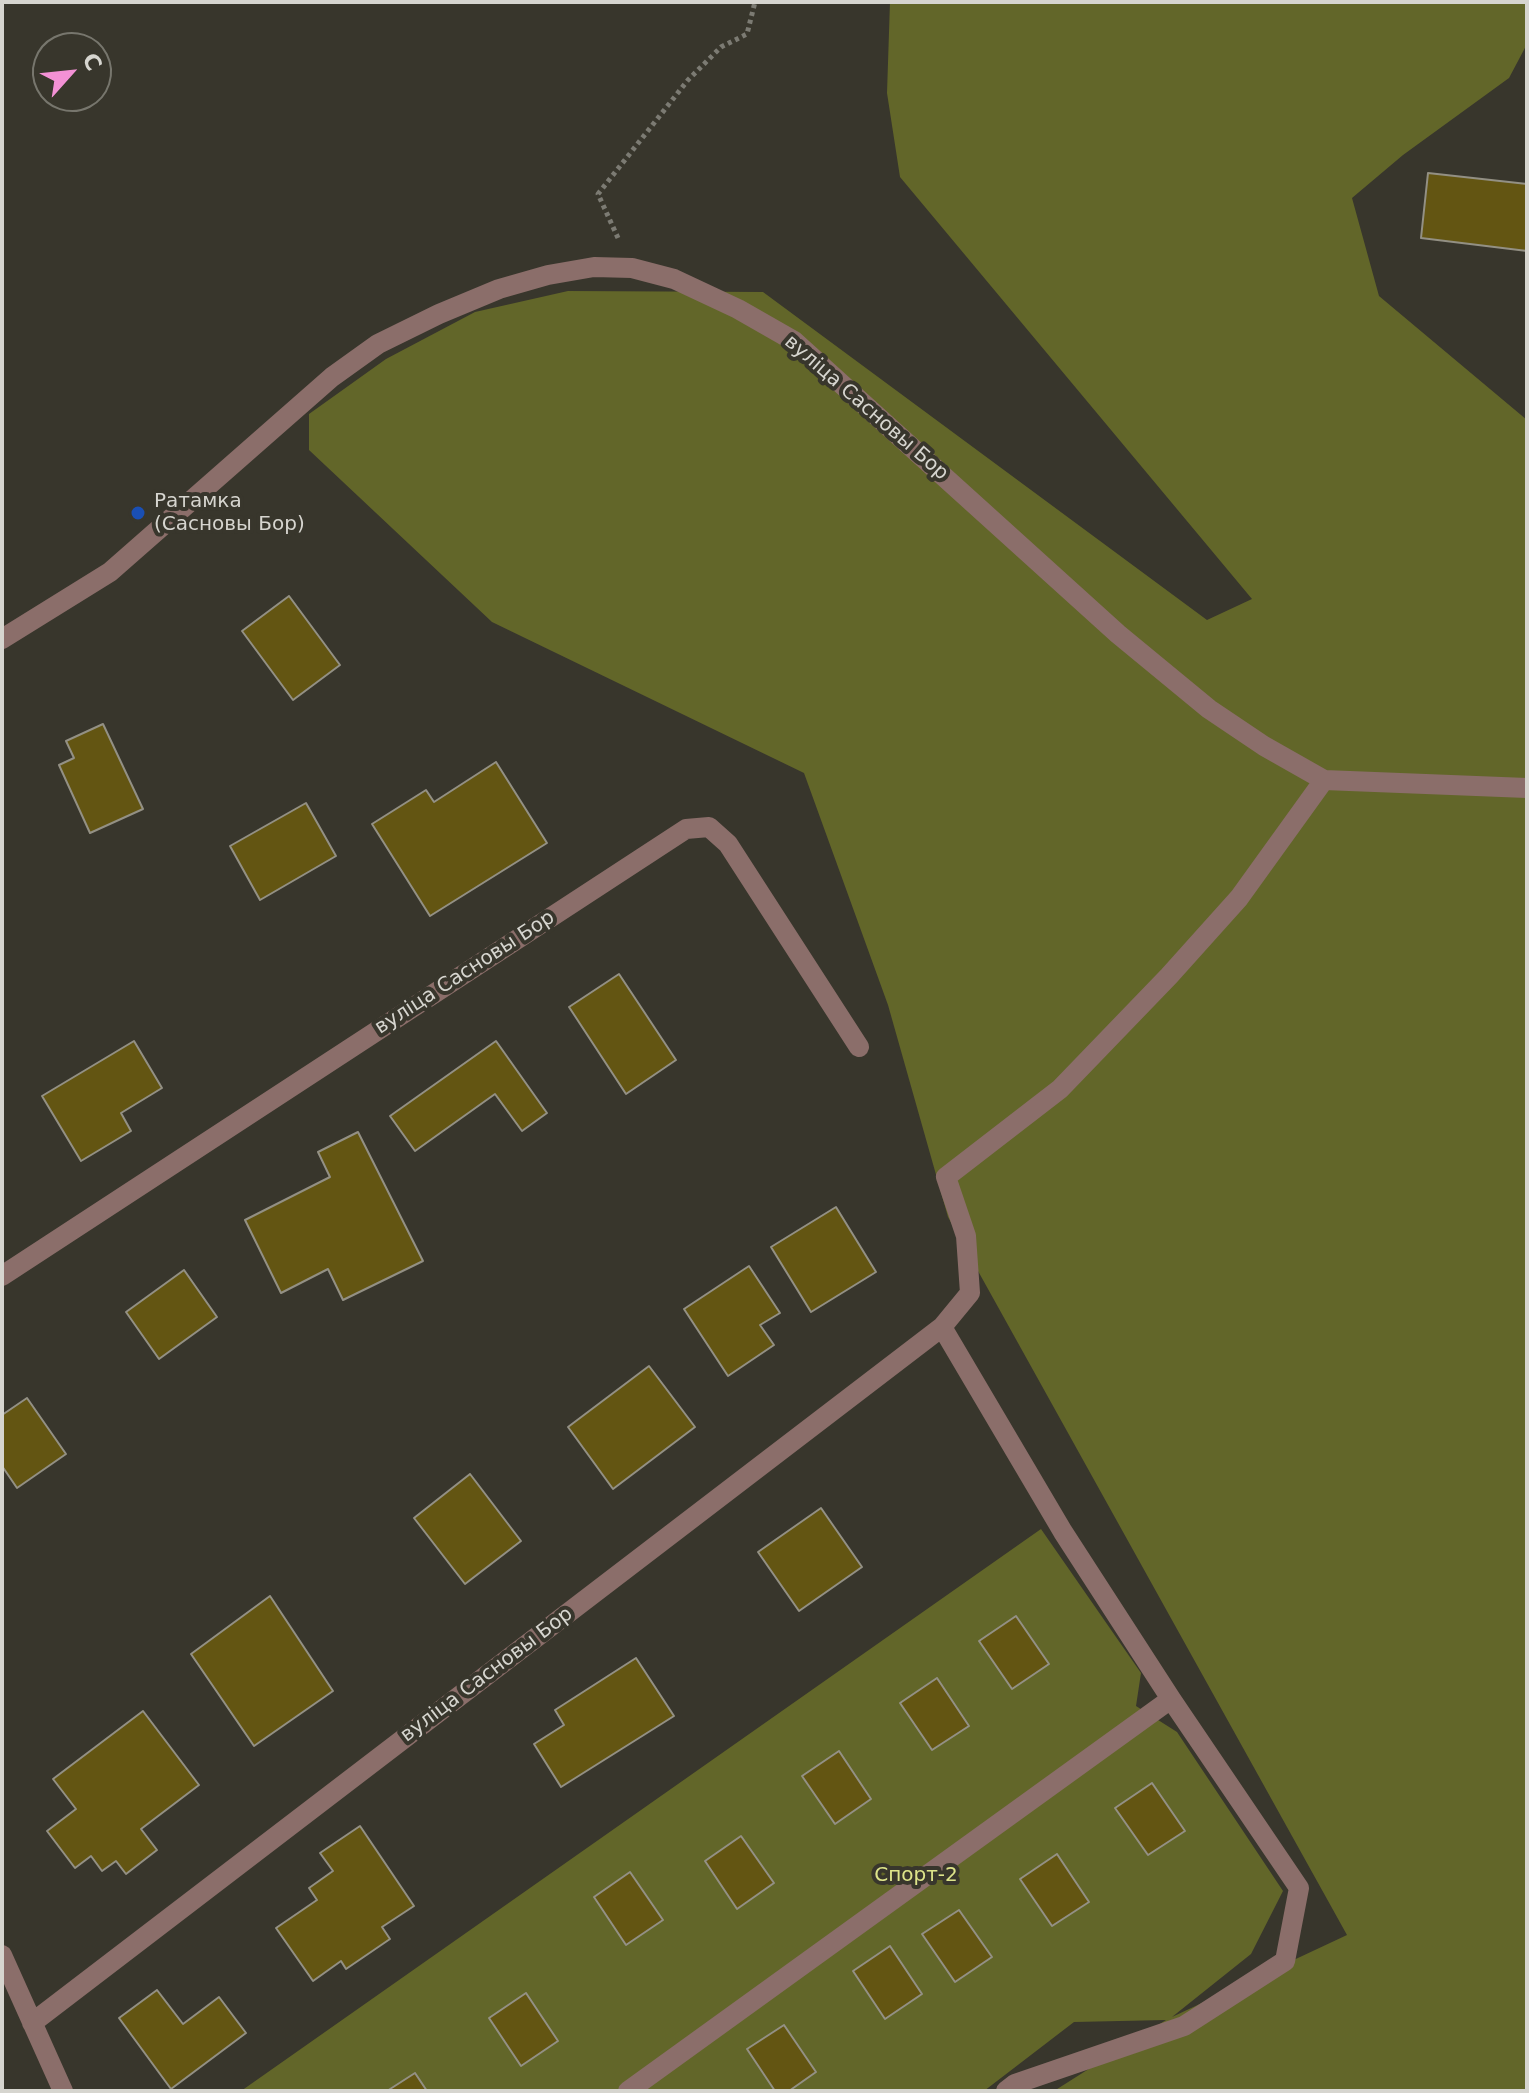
<!DOCTYPE html>
<meta charset="utf-8">
<style>
body{margin:0}
#map{position:relative;width:1529px;height:2093px;overflow:hidden;background:#38362c;font-family:"DejaVu Sans",sans-serif}
canvas{display:block}
.frame{position:absolute;inset:0;border:4px solid #d6d5cf;pointer-events:none}
.north{position:absolute;left:32px;top:32px;width:80px;height:80px;box-sizing:border-box;background:#38362c;border:2px solid #77766d;border-radius:50%;rotate:63deg;font-size:22px;font-weight:700;line-height:32px;text-align:center;color:#d6d5cf}
.north::after{content:'';display:block;margin:auto;width:28px;height:36px;background:#f391d5;clip-path:polygon(50% 0,100% 100%,50% 72%,0 100%)}
</style>
<div id="map">
<canvas width="1529" height="2093"></canvas>
<div class="frame"></div>
<div class="north">С</div>
</div>
<script>
const ctx = document.querySelector('canvas').getContext('2d');
ctx.lineJoin = 'round';
function paint(path, color) { ctx.fillStyle = color; ctx.fill(path, 'evenodd'); }
const shape = rows => new Path2D(rows.map(r => 'M' + r).join(''));
function strokePath(path, color, width, dash) { ctx.strokeStyle = color; ctx.lineWidth = width; ctx.lineCap = dash ? 'butt' : 'round'; ctx.setLineDash(dash || []); ctx.stroke(path); }
function drawText(font, color, halo, rows, align = 'center') {
  ctx.font = font + ' "DejaVu Sans",sans-serif'; ctx.lineWidth = 8; ctx.setLineDash([]); ctx.textBaseline = 'middle'; ctx.strokeStyle = halo; ctx.fillStyle = color; for (const [text, x, y, turn = 0] of rows) {
    ctx.save(); ctx.translate(x, y); ctx.rotate((+turn || 0) * Math.PI / 180); ctx.textAlign = isNaN(turn) ? turn : align; if (halo) ctx.strokeText(text, 0, 0); ctx.fillText(text, 0, 0); ctx.restore();
  }
}
paint(shape([
 [890,2,1527,2,1527,44,1509,78,1403,155,1352,198,1379,296,1527,420,1527,2091,1054,2091,1166,2020,1074,2022,984,2091,241,2091,1041,1529,1141,1673,1136,1706,1177,1732,1283,1891,1251,1954,1172,2017,1347,1935,948,1217,888,1005,804,773,492,622,309,450,309,414,386,359,475,312,568,291,763,292,1207,620,1252,599,900,177,887,93]
]), '#626629');
const building = shape([
 [1428,173,1527,184,1527,251,1421,238,1428,173],
 [289,596,340,665,293,700,242,631,289,596],
 [103,724,143,809,90,833,59,765,74,758,66,741,103,724],
 [496,762,547,843,430,916,372,824,426,790,434,802,496,762],
 [306,803,336,856,260,900,230,846,306,803],
 [619,974,676,1060,626,1094,569,1007,619,974],
 [134,1041,162,1088,121,1113,131,1131,81,1161,42,1096,134,1041],
 [496,1041,547,1113,522,1131,495,1094,415,1151,390,1116,496,1041],
 [358,1132,423,1261,343,1300,328,1269,281,1293,245,1220,330,1177,318,1152,358,1132],
 [836,1207,876,1272,811,1312,771,1247,836,1207],
 [749,1266,780,1313,760,1325,774,1345,728,1376,684,1309,749,1266],
 [184,1270,217,1317,159,1359,126,1312,184,1270],
 [649,1366,695,1427,613,1489,568,1427,649,1366],
 [27,1398,66,1454,17,1488,2,1466,2,1415,27,1398],
 [470,1474,521,1541,465,1584,414,1518,470,1474],
 [821,1508,862,1567,799,1611,758,1552,821,1508],
 [270,1596,333,1691,254,1746,191,1654,270,1596],
 [1016,1616,1049,1664,1012,1689,979,1641,1016,1616],
 [636,1658,674,1716,561,1787,534,1744,564,1725,555,1710,636,1658],
 [937,1678,969,1726,932,1750,900,1703,937,1678],
 [143,1711,199,1785,141,1829,157,1850,126,1874,116,1861,102,1871,91,1856,75,1868,47,1831,76,1809,53,1779,143,1711],
 [839,1751,871,1799,835,1824,802,1776,839,1751],
 [1152,1783,1185,1831,1148,1855,1115,1808,1152,1783],
 [360,1826,414,1906,382,1927,390,1939,346,1969,341,1961,313,1981,276,1928,317,1900,309,1888,333,1871,320,1853,360,1826],
 [741,1836,774,1883,737,1909,705,1861,741,1836],
 [1057,1854,1089,1902,1052,1926,1020,1879,1057,1854],
 [630,1872,663,1920,626,1945,594,1897,630,1872],
 [959,1910,992,1957,955,1982,922,1934,959,1910],
 [890,1946,922,1994,885,2019,853,1971,890,1946],
 [157,1990,183,2024,219,1997,246,2033,171,2089,119,2018,157,1990],
 [526,1993,558,2041,521,2066,489,2018,526,1993],
 [784,2025,816,2072,789,2091,775,2091,747,2049,784,2025],
 [415,2073,427,2091,387,2091,415,2073]
]);
paint(building, '#635512');
strokePath(building, '#939084', 2);
strokePath(shape([
 [618,238,598,194,688,80,721,47,747,34,755,2]
]), '#7c7b73', 5, [4, 4]);
strokePath(shape([
 [2,639,110,572,332,377,378,344,439,314,499,289,548,275,594,267,632,268,674,279,738,309,794,341,1118,634,1209,709,1264,746,1324,780,1527,788],
 [2,1276,686,829,709,827,728,844,859,1047],
 [942,1327,1063,1532,1171,1699,1299,1888,1285,1961,1184,2026,1015,2084,1006,2091],
 [2,1955,63,2091],
 [32,2023,942,1327,970,1293,966,1236,946,1177,1060,1089,1169,976,1239,898,1324,780],
 [628,2091,1171,1699]
]), '#8b6e6a', 20);
for (const [x, y, r, color] of [
 [138,513,8,"#1a4fb4"]
]) { const dot = new Path2D(); dot.arc(x, y, r, 0, 2 * Math.PI); ctx.fillStyle = color; ctx.fill(dot); strokePath(dot, '#38362c', 3); }
drawText('20px', '#d6d5cf', '#38362c', [
 ["вуліца Сасновы Бор",866,408,41],
 ["вуліца Сасновы Бор",465,973,-33],
 ["вуліца Сасновы Бор",487,1675,-37]
]);
drawText('20px', '#d6d5cf', '#38362c', [
 ["Ратамка",154,502],
 ["(Сасновы Бор)",154,525]
], 'left');
drawText('20px', '#dde48a', '#38362c', [
 ["Спорт-2",916,1876]
]);
</script>
